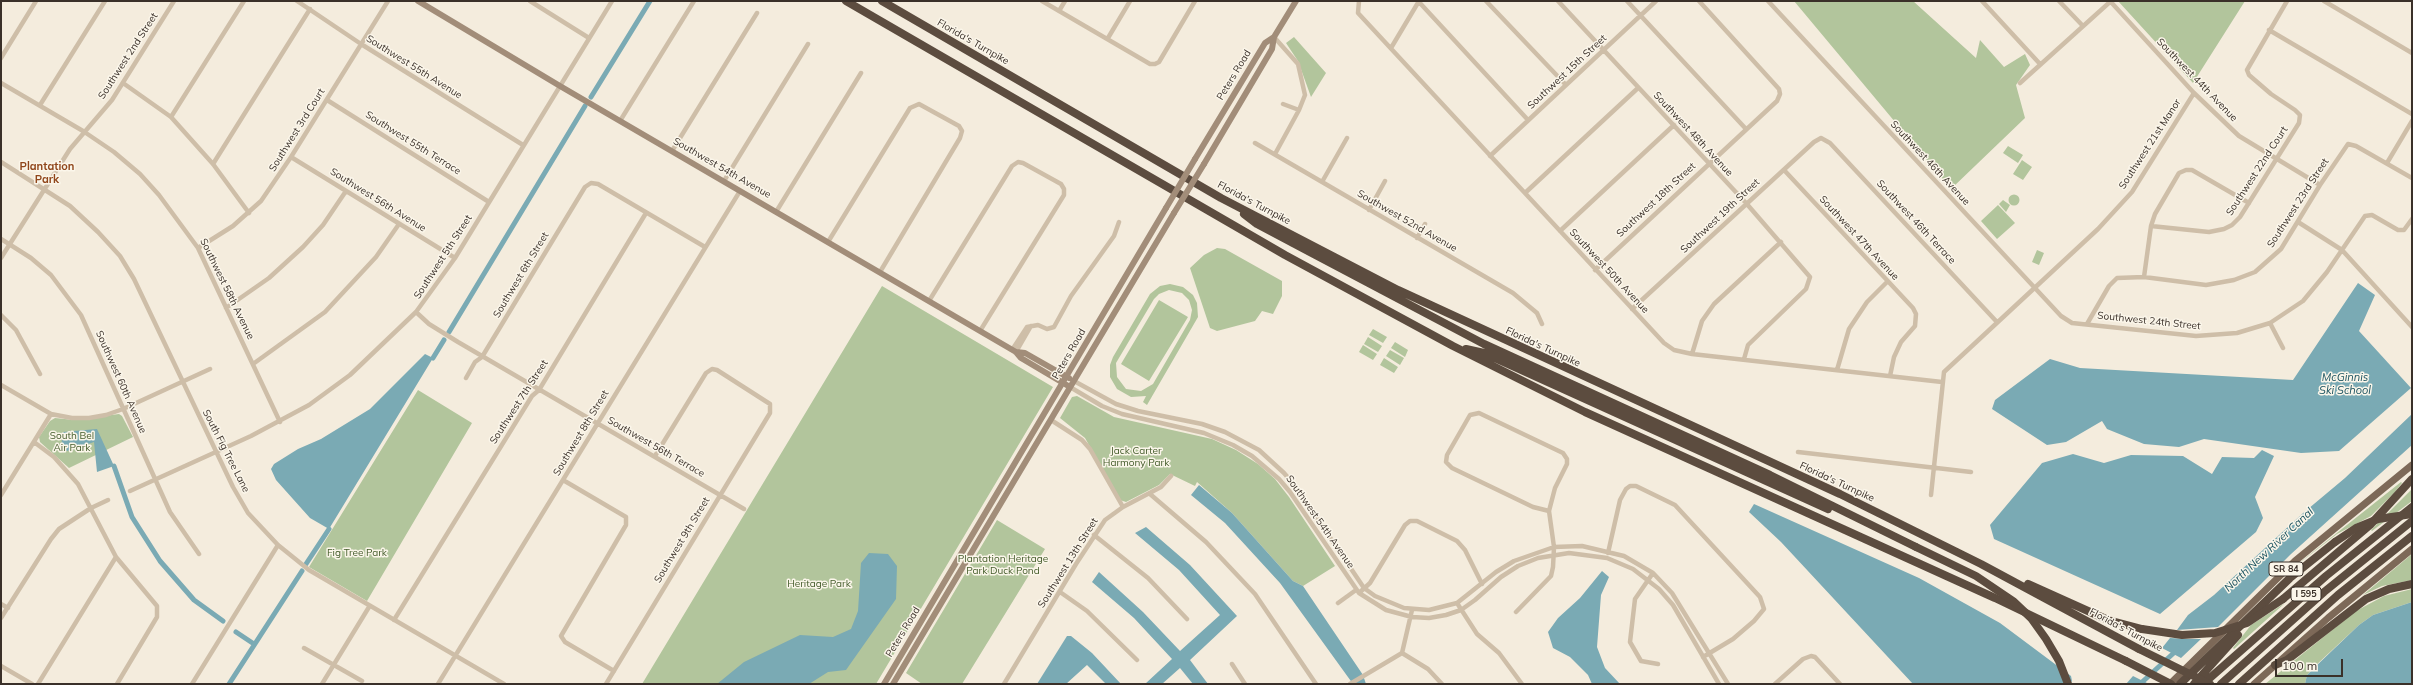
<!DOCTYPE html>
<style>
body{margin:0}
#map{position:relative;width:2413px;height:685px;overflow:hidden;background:#f4ecdd;font-family:Mulish,sans-serif}
canvas{display:block}
.frame{position:absolute;inset:0;border:2px solid #3a3029;pointer-events:none}
.scale{position:absolute;left:2275px;top:659px;width:68px;height:18px;box-sizing:border-box;border:2px solid #3a3029;border-top:0;padding-left:5px;font-size:12px;line-height:14px;white-space:nowrap;color:#3a3029;-webkit-text-stroke:3px #fbf6ea;paint-order:stroke}
</style>
<div id="map">
<canvas width="2413" height="685"></canvas>
<div class="frame"></div>
<div class="scale">100 m</div>
</div>
<script>
const ctx = document.querySelector('canvas').getContext('2d');
ctx.lineJoin = 'round';
function paint(path, color) { ctx.fillStyle = color; ctx.fill(path, 'evenodd'); }
const shape = rows => new Path2D(rows.map(r => 'M' + r).join(''));
function strokePath(path, color, width, dash) { ctx.strokeStyle = color; ctx.lineWidth = width; ctx.lineCap = dash ? 'butt' : 'round'; ctx.setLineDash(dash || []); ctx.stroke(path); }
function drawText(font, color, halo, rows, align = 'center') {
  ctx.font = font + ' Mulish,sans-serif'; ctx.lineWidth = 3; ctx.setLineDash([]); ctx.textBaseline = 'middle'; ctx.strokeStyle = halo; ctx.fillStyle = color; for (const [text, x, y, turn = 0] of rows) {
    ctx.save(); ctx.translate(x, y); ctx.rotate((+turn || 0) * Math.PI / 180); ctx.textAlign = isNaN(turn) ? turn : align; if (halo) ctx.strokeText(text, 0, 0); ctx.fillText(text, 0, 0); ctx.restore();
  }
}
paint(shape([
 [1794,1,1913,1,1976,58,1980,40,2004,67,2025,54,2030,65,2016,85,2025,118,1951,189],
 [2118,1,2245,1,2193,83],
 [1294,37,1326,73,1311,97,1298,61,1286,43],
 [2008,146,2023,155,2018,163,2003,153],
 [2022,160,2032,167,2023,180,2013,174],
 '2008.5 200a5.5 5.5 0 1 1 11 0a5.5 5.5 0 1 1-11 0Z',
 [2003,200,2010,205,2006,212,1999,204],
 [1998,205,2015,223,1997,239,1981,221],
 [1217,248,1225,249,1282,281,1282,296,1273,314,1262,311,1255,321,1217,331,1210,328,1190,268,1204,255],
 [2037,250,2044,253,2039,265,2032,262],
 [1170,284,1183,287,1193,295,1197,303,1198,317,1147,405,1143,402,1146,396,1131,397,1117,389,1110,377,1110,365,1113,357,1150,294,1160,286],
 [1169,290,1182,293,1189,300,1192,310,1190,320,1153,384,1141,391,1126,389,1117,377,1116,363,1154,299,1159,294],
 [882,286,1053,387,876,684,642,684],
 [1159,300,1188,317,1149,381,1121,364],
 [1373,329,1387,337,1383,343,1369,335],
 [1368,337,1382,346,1378,352,1364,344],
 [1395,342,1408,350,1405,357,1391,348],
 [1363,345,1377,354,1373,360,1359,352],
 [1390,350,1404,358,1400,365,1386,356],
 [1384,358,1398,367,1394,373,1380,365],
 [418,390,472,423,367,601,309,567],
 [1077,396,1114,417,1212,439,1236,450,1258,464,1275,479,1289,497,1335,566,1303,586,1293,581,1232,513,1197,482,1195,486,1170,474,1159,485,1126,502,1120,500,1085,438,1060,418,1072,397],
 [119,414,122,416,133,437,69,468,40,442,39,437,50,421,55,418,74,420],
 [2401,482,2402,483,2394,493,2371,516,2337,534,2289,571],
 [2412,489,2412,501,2372,531,2371,530],
 [997,520,1045,549,962,684,922,684,906,673],
 [2412,554,2412,580,2382,586,2363,595],
 [2412,589,2412,602,2373,615,2359,625,2314,667,2307,675,2305,684,2265,684,2356,611,2384,596],
 [2285,603,2234,649,2233,648,2251,625]
]), '#b2c59c');
paint(shape([
 [2358,283,2375,295,2359,331,2411,388,2339,451,2301,453,2204,439,2179,447,2144,444,2107,429,2102,421,2066,442,2047,445,1992,409,1995,400,2050,359,2080,368,2293,380],
 [425,354,433,358,329,529,310,518,276,480,271,469,274,464,298,449,321,439,370,409],
 [2412,414,2412,445,2291,554,2218,627,2177,630,2188,615,2214,595,2302,514,2345,478],
 [97,429,114,466,97,472,94,442,67,451,61,447,63,432],
 [2262,450,2274,456,2255,497,2263,518,2256,532,2160,614,1994,539,1990,525,2042,463,2073,454,2104,463,2131,455,2183,456,2212,474,2222,457,2254,458],
 [1199,485,1232,513,1293,581,1303,586,1363,675,1366,684,1353,684,1280,583,1225,523,1191,495],
 [1754,504,1919,578,2000,623,2071,676,2072,681,2069,684,1913,684,1781,542,1749,512],
 [1146,527,1190,565,1237,616,1190,660,1208,684,1193,684,1180,668,1162,684,1145,684,1172,659,1134,618,1092,582,1099,572,1143,612,1180,651,1220,615,1179,570,1135,533],
 [869,553,888,554,897,566,896,599,846,670,828,672,809,684,717,684,744,662,800,635,833,637,851,629,858,611,861,563],
 [1602,571,1609,577,1601,595,1597,647,1605,668,1620,684,1592,684,1588,675,1570,657,1553,648,1548,632,1558,618,1580,598],
 [2412,602,2412,684,2305,684,2307,675,2315,667,2359,625,2373,615],
 [1067,636,1071,636,1092,653,1121,684,1106,684,1087,665,1066,684,1037,684],
 [2170,638,2187,639,2201,639,2181,658,2162,648],
 [2133,676,2149,684,2126,684]
]), '#7aaab4');
strokePath(shape([
 [591,97,650,1],
 [449,332,585,106],
 [433,358,444,340],
 [114,466,132,517,160,561,194,600,223,621],
 [306,564,329,529],
 [236,632,254,644],
 [229,684,302,571],
 [2140,684,2178,649]
]), '#7aaab4', 5);
strokePath(shape([
 [297,1,361,44,523,145],
 [530,1,589,38],
 [1042,1,1150,64,1155,64,1159,62,1195,1],
 [1359,1,1358,13,1664,343,1674,350,1692,354,1942,382],
 [1486,1,1566,85],
 [1558,1,1746,203,1810,277,1806,289,1748,345,1744,359],
 [1627,1,1746,129],
 [1768,1,2034,287,2061,316,2072,323,2196,336,2237,333,2270,323,2303,301,2327,272,2365,216,2372,215,2398,230,2404,230,2412,219],
 [1982,1,2040,64],
 [2059,1,2083,26],
 [2110,1,2194,93,2239,136,2320,185],
 [2324,1,2412,53],
 [1419,2,1528,120],
 [1059,11,1065,1],
 [2269,30,2412,114],
 [1274,37,1298,64,1305,95,1299,110,1275,154],
 [1108,38,1130,1],
 [1391,48,1419,1],
 [1,58,36,1],
 [1,83,83,131,114,152,140,174,159,195,198,248,280,422],
 [123,83,171,117,213,164,249,213],
 [2020,83,2111,1],
 [327,100,489,202],
 [1283,104,1299,110],
 [40,105,105,1],
 [171,117,244,1],
 [620,121,694,1],
 [1255,143,1513,293,1537,313,1542,324],
 [672,151,757,13],
 [1490,156,1656,1],
 [291,157,455,258],
 [1,162,70,206,98,232,120,256,134,279,233,487,248,513,278,545,309,570,504,684],
 [2387,163,2412,121],
 [213,164,310,9],
 [1784,170,1913,308,1916,314,1915,326,1901,342,1894,357,1890,376],
 [724,181,808,44],
 [1322,182,1347,138],
 [1525,193,1638,88],
 [1369,210,1385,181],
 [776,212,861,73],
 [2298,222,2342,250,2412,327],
 [2151,226,2209,232,2224,229,2232,225,2240,217,2299,123,2300,115,2295,110,2271,94,2249,75,2247,70,2287,1],
 [1560,231,1674,125],
 [1417,238,1425,224],
 [1,239,31,258,51,275,81,315,170,512,199,554],
 [828,242,910,108,919,104,959,126,962,131,960,138,880,272],
 [198,248,233,226,261,201,291,157,388,1],
 [1,258,70,149,112,100,174,1],
 [1595,270,1777,101,1780,94,1779,89,1699,1],
 [2144,277,2151,226,2155,214,2179,173,2186,170,2192,170,2249,203],
 [929,301,1012,166,1018,162,1023,163,1061,184,1064,189,1064,195,980,331],
 [226,308,269,278,303,247,323,225,346,191],
 [1632,309,1814,142,1821,138,1830,143,1996,321],
 [416,312,429,324,458,342,744,509],
 [1,315,16,330,40,374],
 [2270,323,2283,348],
 [2087,324,2109,286,2117,278,2144,277,2206,285,2234,280,2255,272,2281,249,2320,185,2348,144,2356,146,2412,178],
 [1012,350,1027,327,1038,325,1047,329,1054,327,1071,296,1114,236,1119,222],
 [1016,352,1031,326],
 [1692,354,1702,321,1714,304,1781,242],
 [253,364,325,312,376,257,399,224],
 [1837,370,1849,329,1867,302,1887,282],
 [466,378,475,362,482,357,585,187,591,183,598,184,705,247],
 [1074,381,1116,404,1138,411,1202,424,1225,432,1259,450,1284,473,1296,487,1364,588,1375,596,1404,608,1429,610,1457,603,1496,572,1514,561,1554,547,1582,546,1624,556,1653,573,1672,593,1728,684],
 [1,385,51,414,72,418,89,418,106,415,123,409,210,369],
 [1070,387,1102,406,1122,414,1204,433,1233,445,1252,456,1279,479,1290,492,1359,593,1386,610,1412,617,1429,618,1446,615,1461,610,1475,600,1501,577,1518,566,1538,558,1569,553,1607,558,1633,569,1659,589,1673,605,1719,684],
 [1051,420,1082,440,1090,449,1123,507],
 [34,442,54,457,78,484,116,557,157,606,157,617,117,684],
 [1798,452,1971,472],
 [563,480,626,517,626,525,561,636,565,642,614,671],
 [130,491,251,436,309,405,350,375,416,312,455,258,612,1],
 [1150,494,1206,542,1255,594,1316,684],
 [1,495,51,414],
 [1931,495,1944,372,2098,229,2132,192,2194,93],
 [1094,535,1148,578,1187,619],
 [1608,553,1620,500,1626,489,1630,486,1636,486,1675,505,1760,597,1764,609,1754,621,1733,639,1703,657],
 [1653,573,1635,599,1630,642,1641,661,1658,664],
 [1060,592,1087,611,1137,660],
 [1359,593,1370,583,1405,525,1410,521,1417,521,1457,541,1465,550,1482,584],
 [1338,603,1356,590],
 [1457,603,1477,634,1499,653,1522,684],
 [1,604,8,608],
 [1516,612,1551,576,1553,567,1554,547,1549,511,1555,488,1567,464,1567,459,1563,453,1479,413,1470,415,1447,455,1446,462,1452,468,1504,493,1533,507,1549,511],
 [1,618,51,539,59,529,91,508,108,500],
 [394,620,532,396,539,390,646,213],
 [304,648,362,681],
 [1402,653,1428,669,1442,684],
 [1232,664,1245,684],
 [1,666,32,684],
 [38,684,116,557],
 [192,684,278,545],
 [322,684,369,607],
 [438,684,740,191],
 [606,684,770,413,770,404,717,370,712,369,706,373,655,456],
 [1004,684,1076,564,1105,520,1123,507,1161,487,1171,476],
 [1350,684,1402,653,1412,610],
 [1775,684,1803,659,1811,656,1815,657,1840,684]
]), '#cebea8', 4.5);
strokePath(shape([
 [418,1,560,86,1016,352,1021,358,1070,387],
 [1195,159,1265,43,1274,37],
 [1204,164,1272,49,1274,37,1296,1],
 [1016,352,1025,353,1069,378],
 [884,684,1166,208],
 [893,684,1174,213]
]), '#a28d79', 6);
strokePath(shape([
 [2170,684,2295,561,2412,465],
 [2254,684,2328,618,2412,549]
]), '#7d6958', 7);
strokePath(shape([
 [846,1,1285,255,1453,346,1585,412,1995,598,2126,661],
 [882,1,1221,198,1398,290,1840,494,1981,564,2139,649],
 [1244,214,1257,224,1306,250,1484,344,1770,475,1916,547],
 [1466,349,1484,353,1828,509],
 [2028,584,2108,620,2142,629],
 [2283,599,2370,525,2412,479],
 [2275,665,2287,660,2366,599,2389,589,2412,584],
 [2180,684,2290,578,2335,542],
 [2194,684,2238,635],
 [2203,684,2326,576,2412,507],
 [2221,684,2324,592,2412,521],
 [2239,684,2338,595,2412,536]
]), '#5c4c3f', 8);
strokePath(shape([
 [1166,208,1195,159],
 [1174,213,1204,164]
]), '#a28d79', 6);
strokePath(shape([
 [2335,542,2356,528,2378,519,2412,514],
 [1916,547,1976,576,2013,601,2031,618,2046,639,2059,661,2068,684],
 [2142,629,2182,635,2215,633,2247,623,2283,599],
 [2139,649,2210,684],
 [2126,661,2171,684]
]), '#5c4c3f', 8);
for (const [x, y, w] of [
 [2286,569,34],
 [2306,594,30]
]) { const box = new Path2D(); box.roundRect(x - w / 2, y - 7, w, 14, 3); ctx.fillStyle = '#fbf6ea'; ctx.fill(box); strokePath(box, '#3a3029', 1); }
drawText('bold 9px', '#3a3029', null, [
 ["SR 84",2286,569],
 ["I 595",2306,594]
]);
drawText('10px', '#3a3029', '#fbf6ea', [
 ["Florida's Turnpike",973,42,30],
 ["Southwest 2nd Street",128,56,-57],
 ["Southwest 55th Avenue",414,67,32],
 ["Southwest 15th Street",1567,72,-43],
 ["Peters Road",1234,75,-59],
 ["Southwest 44th Avenue",2197,80,46],
 ["Southwest 3rd Court",297,130,-58],
 ["Southwest 48th Avenue",1693,134,47],
 ["Southwest 55th Terrace",413,143,32],
 ["Southwest 21st Manor",2150,144,-57],
 ["Southwest 46th Avenue",1930,163,47],
 ["Southwest 54th Avenue",722,168,30],
 ["Southwest 22nd Court",2257,171,-57],
 ["Southwest 56th Avenue",378,200,32],
 ["Southwest 18th Street",1656,200,-43],
 ["Florida's Turnpike",1254,203,28],
 ["Southwest 23rd Street",2298,203,-57],
 ["Southwest 19th Street",1720,216,-43],
 ["Southwest 52nd Avenue",1407,221,30],
 ["Southwest 46th Terrace",1916,222,47],
 ["Southwest 47th Avenue",1859,238,47],
 ["Southwest 5th Street",443,257,-57],
 ["Southwest 50th Avenue",1609,271,47],
 ["Southwest 6th Street",521,275,-59],
 ["Southwest 58th Avenue",227,289,64],
 ["Southwest 24th Street",2149,321,6],
 ["Florida's Turnpike",1543,347,25],
 ["Peters Road",1069,354,-60],
 ["Southwest 60th Avenue",121,382,66],
 ["Southwest 7th Street",519,402,-57],
 ["Southwest 8th Street",581,433,-59],
 ["Southwest 56th Terrace",656,447,30],
 ["South Fig Tree Lane",226,451,63],
 ["Florida's Turnpike",1837,482,25],
 ["Southwest 54th Avenue",1320,522,55],
 ["Southwest 9th Street",682,540,-59],
 ["Southwest 13th Street",1068,563,-58],
 ["Florida's Turnpike",2126,630,28],
 ["Peters Road",903,632,-59]
]);
drawText('10px', '#435b2a', '#fbf6ea', [
 ["South Bel",72,436],
 ["Air Park",72,448],
 ["Jack Carter",1136,451],
 ["Harmony Park",1136,463],
 ["Fig Tree Park",357,553],
 ["Plantation Heritage",1003,559],
 ["Park Duck Pond",1003,571],
 ["Heritage Park",819,584]
]);
drawText('bold 11px', '#90461b', '#fbf6ea', [
 ["Plantation",47,167],
 ["Park",47,180]
]);
drawText('italic 11px', '#1a525f', '#fbf6ea', [
 ["McGinnis",2345,378],
 ["Ski School",2345,391],
 ["North New River Canal",2269,550,-43]
]);
</script>
